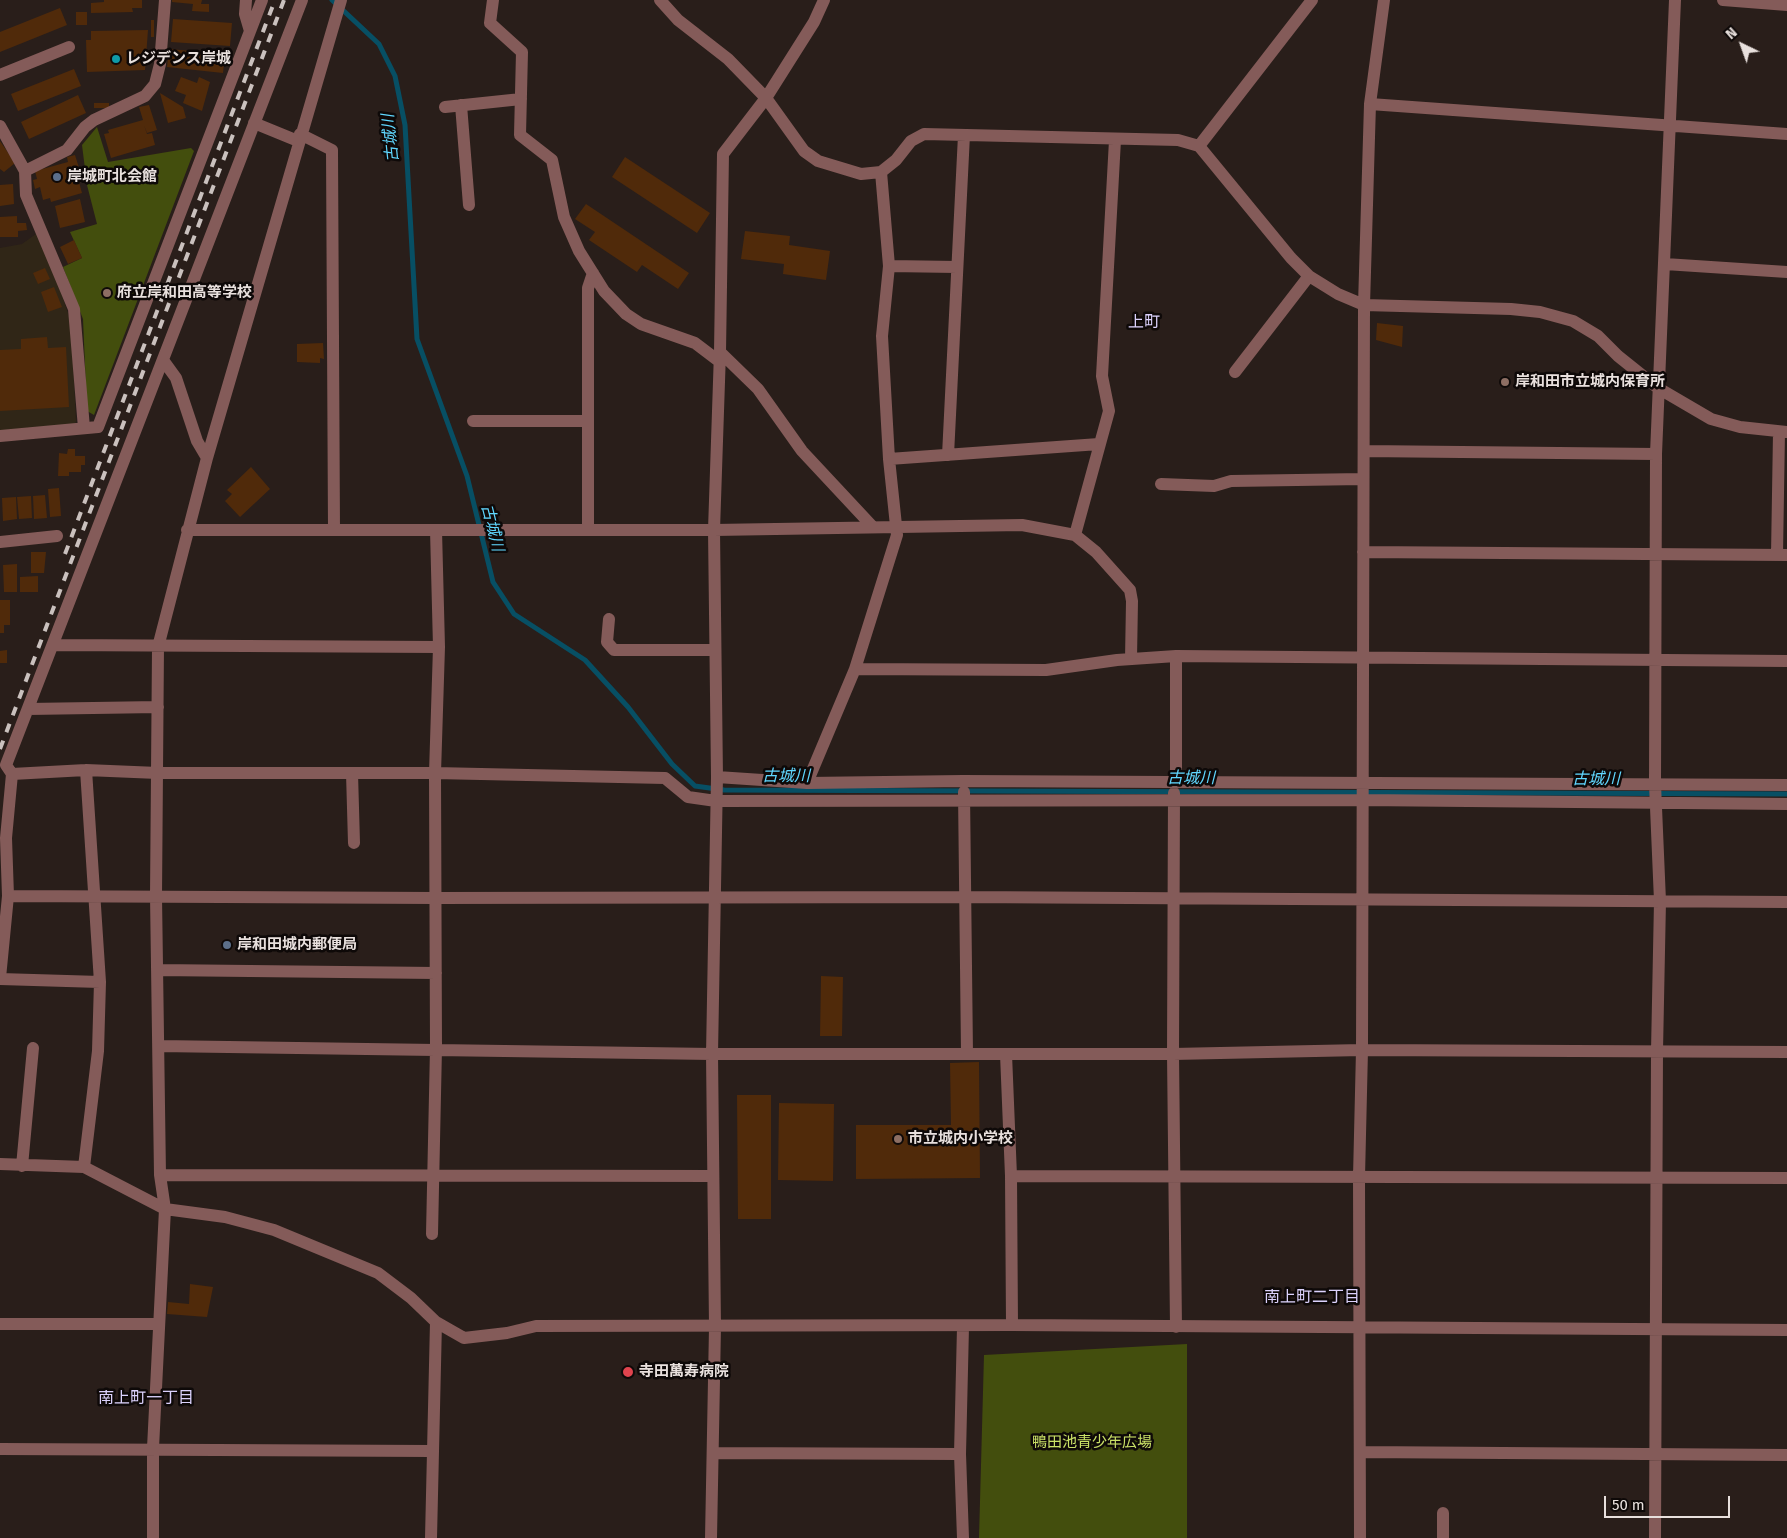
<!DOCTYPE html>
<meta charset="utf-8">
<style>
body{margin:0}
#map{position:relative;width:1787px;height:1538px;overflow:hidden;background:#291e1a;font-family:"Fira Sans",sans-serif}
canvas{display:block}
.north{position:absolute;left:1717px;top:20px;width:50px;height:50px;-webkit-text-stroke:4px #0e0908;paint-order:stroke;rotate:318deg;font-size:14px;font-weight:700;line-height:20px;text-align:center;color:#e8e0dd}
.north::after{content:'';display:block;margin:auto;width:18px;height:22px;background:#e8e0dd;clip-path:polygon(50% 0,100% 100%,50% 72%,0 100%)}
.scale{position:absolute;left:1604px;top:1496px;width:126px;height:22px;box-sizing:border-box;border:2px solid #e8e0dd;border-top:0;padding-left:6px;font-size:15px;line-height:18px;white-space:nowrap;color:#e8e0dd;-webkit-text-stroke:4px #0e0908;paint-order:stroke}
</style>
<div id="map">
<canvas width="1787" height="1538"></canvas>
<div class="north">N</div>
<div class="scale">50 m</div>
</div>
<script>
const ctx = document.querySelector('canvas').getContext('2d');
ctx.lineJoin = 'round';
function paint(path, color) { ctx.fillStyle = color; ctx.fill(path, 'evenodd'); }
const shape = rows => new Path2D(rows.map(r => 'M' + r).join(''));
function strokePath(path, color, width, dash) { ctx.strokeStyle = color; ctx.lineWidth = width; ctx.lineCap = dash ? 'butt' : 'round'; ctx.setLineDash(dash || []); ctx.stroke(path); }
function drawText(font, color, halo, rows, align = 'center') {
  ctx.font = font + ' "Fira Sans","Noto Sans JP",sans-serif'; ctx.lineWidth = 5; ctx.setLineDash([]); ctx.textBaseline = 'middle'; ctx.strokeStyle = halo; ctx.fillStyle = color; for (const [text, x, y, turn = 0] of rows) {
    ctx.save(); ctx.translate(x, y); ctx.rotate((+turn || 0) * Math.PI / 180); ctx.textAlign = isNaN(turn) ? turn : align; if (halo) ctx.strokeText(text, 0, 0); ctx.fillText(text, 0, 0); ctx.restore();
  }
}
paint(shape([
 [36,234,55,275,71,322,76,422,68,430,0,433,0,248,22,244]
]), '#302617');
paint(shape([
 [97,127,108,162,191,148,194,151,94,415,87,411,83,319,63,267,82,258,70,232,97,224,87,185,82,145],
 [1187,1344,1187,1538,979,1538,984,1355]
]), '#434e0d');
strokePath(shape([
 [332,0,379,44,395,76,405,125,417,339,467,476,493,582,514,614,585,660,628,707,672,764,695,786,724,790,1787,794]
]), '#074f64', 5);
paint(shape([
 [104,0,142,0,142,8,132,8,133,12,91,13,91,3,104,2],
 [172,0,202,0,201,4,209,4,209,12,192,11,193,4,172,2],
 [60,8,67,25,0,52,0,32],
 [76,12,87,12,87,25,76,25],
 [173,19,232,23,230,46,171,42],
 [151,20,154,20,154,37,151,37],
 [148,30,145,70,87,72,86,40,91,40,91,31],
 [169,49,225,54,223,73,167,67],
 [74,69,81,86,18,111,11,94],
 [181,77,197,83,199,77,210,82,202,111,183,103,186,95,175,91],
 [160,93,183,107,186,118,168,123],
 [78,95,86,113,29,139,21,122],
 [94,103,109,103,109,108,94,108],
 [149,105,157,130,147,133,144,125,147,134,152,133,155,145,111,158,104,134,109,133,108,130,143,120,139,107],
 [0,141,15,163,4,172,0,169],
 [75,155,81,174,77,175,82,193,51,202,50,198,43,200,40,187,35,189,33,180,37,179,35,171,68,162,67,157],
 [625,157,710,213,697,233,612,177],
 [13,184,14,204,0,206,0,185],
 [80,199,85,222,60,228,55,206],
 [586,204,689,273,678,289,642,265,637,272,589,240,595,232,575,219],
 [17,216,17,223,26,223,27,230,18,231,18,237,0,237,0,217],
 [745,231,790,236,789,245,830,251,826,280,783,274,784,264,741,259],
 [74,240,82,258,68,264,60,247],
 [45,268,50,279,38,284,33,273],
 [54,287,62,307,48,312,41,292],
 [1377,323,1403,326,1402,347,1376,340],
 [47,337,48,348,66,347,69,407,0,411,0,350,21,349,21,339],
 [323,343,324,359,320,358,320,363,297,362,297,344],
 [68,449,75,449,75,456,85,456,85,465,81,465,81,472,69,472,69,476,58,476,59,453,67,454],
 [251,467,270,489,240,517,225,501,232,494,227,490],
 [59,488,61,516,50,517,48,489],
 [45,495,47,518,34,519,33,496],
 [31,496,32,518,19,519,17,497],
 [16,497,17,519,3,521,2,498],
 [31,552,46,552,44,573,31,573],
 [17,564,17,592,4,592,3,565],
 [38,576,38,592,20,592,20,577],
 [0,600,10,600,10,625,4,625,4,633,0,633],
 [7,650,7,663,0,663,0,651],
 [821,976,843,977,842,1036,820,1036],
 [979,1062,980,1178,856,1179,856,1125,951,1125,950,1063],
 [737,1095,771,1095,771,1219,738,1219],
 [779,1103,834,1104,833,1181,778,1180],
 [190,1284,213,1287,207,1317,167,1314,168,1302,189,1304]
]), '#502a0a');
strokePath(shape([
 [246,0,245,14,250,31],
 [302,0,6,765,12,774,86,770,158,773,435,773,665,778,688,797,716,801,1362,800,1787,804],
 [493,0,490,23,522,52,520,135,552,160,564,217,579,251,604,291,626,314,641,324,695,343,720,362],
 [660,0,678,20,728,59,766,98,804,151,818,161,861,174,881,172,896,160,911,141,924,134,1178,140,1199,146,1291,258,1309,276,1338,294,1364,305,1511,309,1540,312,1573,321,1598,336,1618,356,1658,388,1711,419,1740,427,1787,432],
 [1723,0,1787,5],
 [0,75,69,47],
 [1370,104,1787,134],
 [461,105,469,205],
 [445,107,521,99],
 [254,123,298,141],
 [0,126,25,171,26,195,74,309,84,428],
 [300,134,332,150,334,529],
 [1199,146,1312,0],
 [25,171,67,150,85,127,94,120,145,96,155,84,160,64,165,0],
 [1665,264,1787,272],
 [889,266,957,267],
 [720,352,758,389,802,451,872,526],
 [163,360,176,378,197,441,207,458],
 [1235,372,1309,276],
 [473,421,588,421],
 [0,436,98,427,262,0],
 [1364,451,1656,454],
 [948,455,964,135],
 [889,459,1099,444],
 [1161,484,1214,486,1231,481,1363,479],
 [187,530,714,530,1022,525,1075,535,1096,552,1130,590,1132,601,1131,659],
 [588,530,588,288,593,273],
 [1075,535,1109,411,1102,376,1115,140],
 [0,542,57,536],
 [1363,552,1787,555],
 [1777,555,1779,432],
 [609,619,607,642,614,650,715,650],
 [53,645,439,647],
 [1176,656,1176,783],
 [855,669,1046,670,1117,660,1176,656,1787,661],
 [28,709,158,707],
 [352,773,354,843],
 [717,777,807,783,963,781,1787,785],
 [807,783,855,669,897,535,889,459,882,336,889,266,881,172],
 [964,792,967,1054],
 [1174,793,1173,1054,1176,1327],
 [8,896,436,898,965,897,1787,902],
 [157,970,436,973],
 [0,978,8,896,6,838,12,774],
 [0,979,100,982],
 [159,1046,712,1054,1173,1054,1362,1050,1787,1052],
 [1006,1054,1011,1176,1012,1325],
 [0,1164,84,1167,165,1209,225,1217,274,1230,378,1273,411,1298,436,1322,464,1338,507,1333,536,1326,1012,1325,1787,1330],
 [22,1166,33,1048],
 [84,1167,98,1051,100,982,86,770],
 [160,1175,713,1176],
 [1011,1176,1787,1178],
 [432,1234,436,1048,435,773,439,647,436,530],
 [0,1324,158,1324],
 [0,1449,432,1451],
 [1361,1452,1787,1455],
 [713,1453,960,1454],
 [153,1538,153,1448,165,1209,160,1175,156,896,158,647,207,458,341,0],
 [431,1538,436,1322],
 [711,1538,715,1327,712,1054,717,777,714,530,720,352,723,154,766,98,814,22,824,0],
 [963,1538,960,1454,963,1327],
 [1360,1538,1359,1177,1362,1050,1364,305,1370,104,1384,0],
 [1443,1538,1443,1513],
 [1655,1538,1657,1051,1660,901,1655,784,1656,454,1675,0]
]), '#845b59', 12);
strokePath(shape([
 [65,554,275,0],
 [0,749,284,0]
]), '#cac1be', 4, [9, 9]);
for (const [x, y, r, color] of [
 [116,59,5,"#0f9aa8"],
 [57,177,5,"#5c6f8a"],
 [107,293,5,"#8d6e63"],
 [1505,382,5,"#8d6e63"],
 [227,945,5,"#5c6f8a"],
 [898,1139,5,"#8d6e63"],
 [628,1372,6,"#e0444e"]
]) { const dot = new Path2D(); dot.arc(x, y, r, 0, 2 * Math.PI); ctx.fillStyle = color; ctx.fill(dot); strokePath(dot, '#0e0908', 2); }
drawText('bold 15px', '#e8e0dd', '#0e0908', [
 ["レジデンス岸城",126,59],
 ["岸城町北会館",67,177],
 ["府立岸和田高等学校",117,293],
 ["岸和田市立城内保育所",1515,382],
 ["岸和田城内郵便局",237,945],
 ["市立城内小学校",908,1139],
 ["寺田萬寿病院",639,1372]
], 'left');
drawText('15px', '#cae167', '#0e0908', [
 ["鴨田池青少年広場",1092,1443]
]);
drawText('italic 16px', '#60d7ff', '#0e0908', [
 ["古城川",391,138,-96],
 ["古城川",492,528,76],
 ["古城川",786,777],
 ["古城川",1191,779],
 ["古城川",1596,780]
]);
drawText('16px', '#dbd1fc', '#0e0908', [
 ["上町",1144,323],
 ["南上町二丁目",1312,1298],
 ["南上町一丁目",146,1399]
]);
</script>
